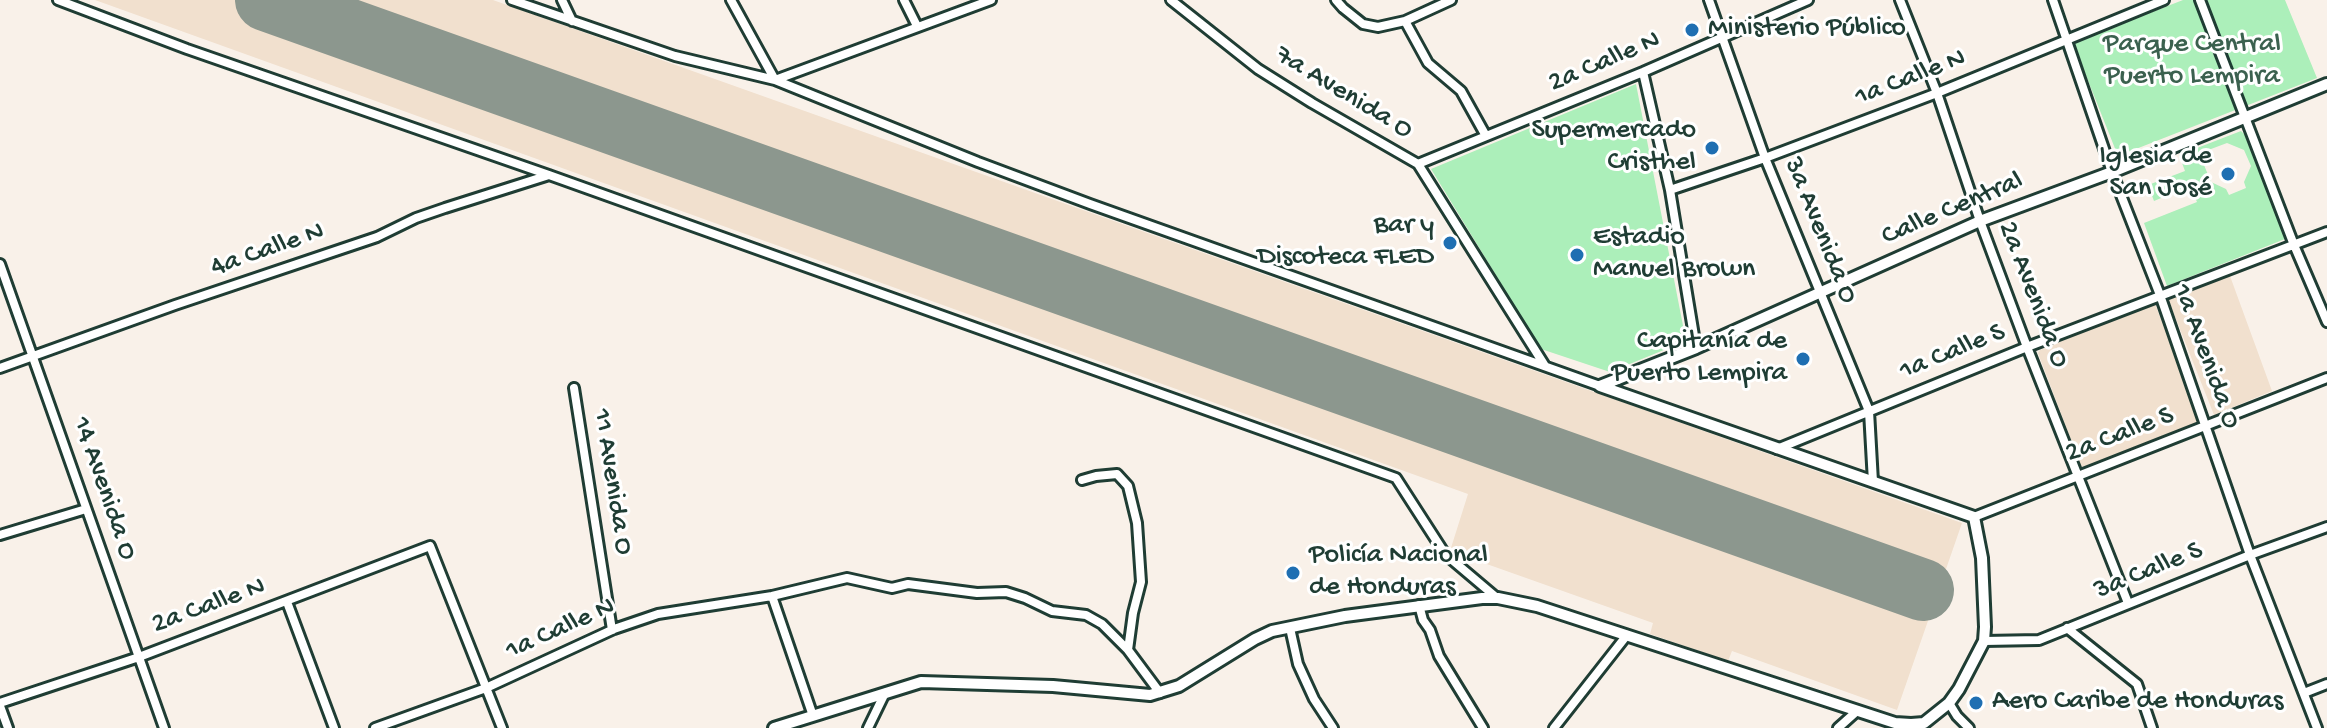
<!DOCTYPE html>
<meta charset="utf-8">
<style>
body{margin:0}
canvas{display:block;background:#f9f1e9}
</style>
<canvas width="2327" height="728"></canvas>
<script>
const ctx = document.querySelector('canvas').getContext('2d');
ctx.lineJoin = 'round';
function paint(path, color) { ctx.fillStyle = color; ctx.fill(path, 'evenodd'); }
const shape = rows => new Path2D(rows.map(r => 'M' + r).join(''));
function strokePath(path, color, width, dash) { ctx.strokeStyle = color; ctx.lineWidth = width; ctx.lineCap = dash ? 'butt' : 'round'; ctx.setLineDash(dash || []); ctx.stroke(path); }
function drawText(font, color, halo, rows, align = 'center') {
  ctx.font = font + ' "Gochi Hand",sans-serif'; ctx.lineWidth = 6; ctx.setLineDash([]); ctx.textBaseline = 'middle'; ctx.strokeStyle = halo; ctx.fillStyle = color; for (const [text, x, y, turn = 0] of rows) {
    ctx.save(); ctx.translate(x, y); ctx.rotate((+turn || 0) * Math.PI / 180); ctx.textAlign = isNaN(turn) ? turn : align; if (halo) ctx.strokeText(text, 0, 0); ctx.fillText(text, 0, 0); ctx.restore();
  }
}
paint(shape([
 [95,0,493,0,1962,523,1897,710,1732,651,1728,661,1650,634,1653,623,1450,551,1468,494],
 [2230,276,2272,391,2214,415,2168,299],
 [2154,301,2200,423,2082,469,2038,353,2040,350]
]), '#f1e0ce');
paint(shape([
 [2183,0,2285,0,2317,78,2118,156,2073,43],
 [1636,84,1686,341,1610,372,1541,349,1431,169],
 [2241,131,2245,135,2285,239,2167,286,2144,223,2197,202,2190,186,2154,201,2148,185,2185,171,2179,155],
 [2227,143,2244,150,2251,166,2244,182,2246,188,2229,195,2226,189,2211,182,2204,165,2211,149]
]), '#acefba');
strokePath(shape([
 [266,0,1923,590]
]), '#8c978e', 62);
const minor = shape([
 [58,0,187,49,549,175,1396,478,1445,554,1497,598],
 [512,0,675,56,775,80,978,162,1090,204,1600,386],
 [562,0,572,21],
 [731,0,775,80,991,0],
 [904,0,917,26],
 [1171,0,1258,69,1312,103,1418,164,1545,366],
 [1336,0,1343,8,1363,24,1378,27,1405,21,1451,0],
 [1709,0,1765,158,1869,411,1873,482],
 [1900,0,1937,93,1980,221,2027,347,2128,603],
 [2053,0,2112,172,2160,295,2250,555,2317,728],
 [2200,0,2294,245,2327,322],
 [1405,21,1428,63,1461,91,1486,136],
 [1643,72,1670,190,1696,348],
 [1418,164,1643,72,1808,0],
 [1670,190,1765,158,1937,93,2164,0],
 [0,264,164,728],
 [0,368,175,305,377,237,416,218,445,208,549,175],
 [574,388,612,630],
 [1777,449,2027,347,2327,232],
 [1082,480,1096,476,1117,474,1128,486,1137,523,1141,582,1133,613,1128,650,1160,693],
 [1974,517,2327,378],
 [0,535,86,509],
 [772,596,813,716],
 [287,602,334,728],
 [1419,605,1423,620,1430,630,1439,656,1483,728],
 [1290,628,1298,664,1314,699,1333,728],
 [2067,628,2137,684,2152,728],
 [1984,641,2039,640,2250,555,2327,527],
 [2304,693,2327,684],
 [0,703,139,657,430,546,502,728],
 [1949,703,1957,716,1969,728],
 [0,706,8,728],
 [375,728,486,688,614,629,658,614,772,596,847,578,892,588,908,584,977,593,1006,592,1025,598,1052,611,1086,615,1102,624,1128,650],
 [868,728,885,693],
 [1554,728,1627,635],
 [1838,728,1857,711]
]);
const tertiary = shape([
 [1600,386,1696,348,1980,221,2112,172,2327,84],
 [774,728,921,682,1053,686,1150,695,1179,686,1255,639,1272,631,1345,616,1482,598,1498,598,1537,606,1895,723,1911,724,1924,723,1949,703,1959,689,1984,641,1985,627,1982,558,1974,517,1600,386]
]);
strokePath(minor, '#1f3d34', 14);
strokePath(tertiary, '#1f3d34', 16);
strokePath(minor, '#fff', 8);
strokePath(tertiary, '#fff', 10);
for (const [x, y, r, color] of [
 [1692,30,8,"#1f6fb2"],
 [1712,148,8,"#1f6fb2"],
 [2228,174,8,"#1f6fb2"],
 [1450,243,8,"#1f6fb2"],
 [1577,255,8,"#1f6fb2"],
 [1803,359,8,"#1f6fb2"],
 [1293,573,8,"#1f6fb2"],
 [1976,703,8,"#1f6fb2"]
]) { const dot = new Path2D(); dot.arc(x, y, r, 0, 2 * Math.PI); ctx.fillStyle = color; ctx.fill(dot); strokePath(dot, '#fff', 3); }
drawText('28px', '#1f3d34', '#fff', [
 ["Ministerio Público",1708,30],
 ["Supermercado",1696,132,"right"],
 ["Cristhel",1696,164,"right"],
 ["Iglesia de",2212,158,"right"],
 ["San José",2212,190,"right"],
 ["Bar y",1434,227,"right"],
 ["Discoteca FLED",1434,259,"right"],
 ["Estadio",1593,239],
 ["Manuel Brown",1593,271],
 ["Capitanía de",1787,343,"right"],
 ["Puerto Lempira",1787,375,"right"],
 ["Policía Nacional",1309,557],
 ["de Honduras",1309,589],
 ["Aero Caribe de Honduras",1992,703]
], 'left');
drawText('28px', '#3b614f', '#fff', [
 ["Parque Central",2192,46],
 ["Puerto Lempira",2192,78]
]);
drawText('28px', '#1f3d34', '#fff', [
 ["2a Calle N",1605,63,-23],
 ["1a Calle N",1911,79,-21],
 ["7a Avenida O",1343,94,31],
 ["Calle Central",1953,210,-23],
 ["3a Avenida O",1819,231,68],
 ["4a Calle N",268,251,-19],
 ["2a Avenida O",2032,295,69],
 ["1a Calle S",1953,353,-22],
 ["1a Avenida O",2205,357,70],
 ["2a Calle S",2120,436,-21],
 ["11 Avenida O",611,482,81],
 ["14 Avenida O",103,489,71],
 ["3a Calle S",2149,572,-22],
 ["2a Calle N",209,607,-20],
 ["1a Calle N",561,630,-24]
]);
</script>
